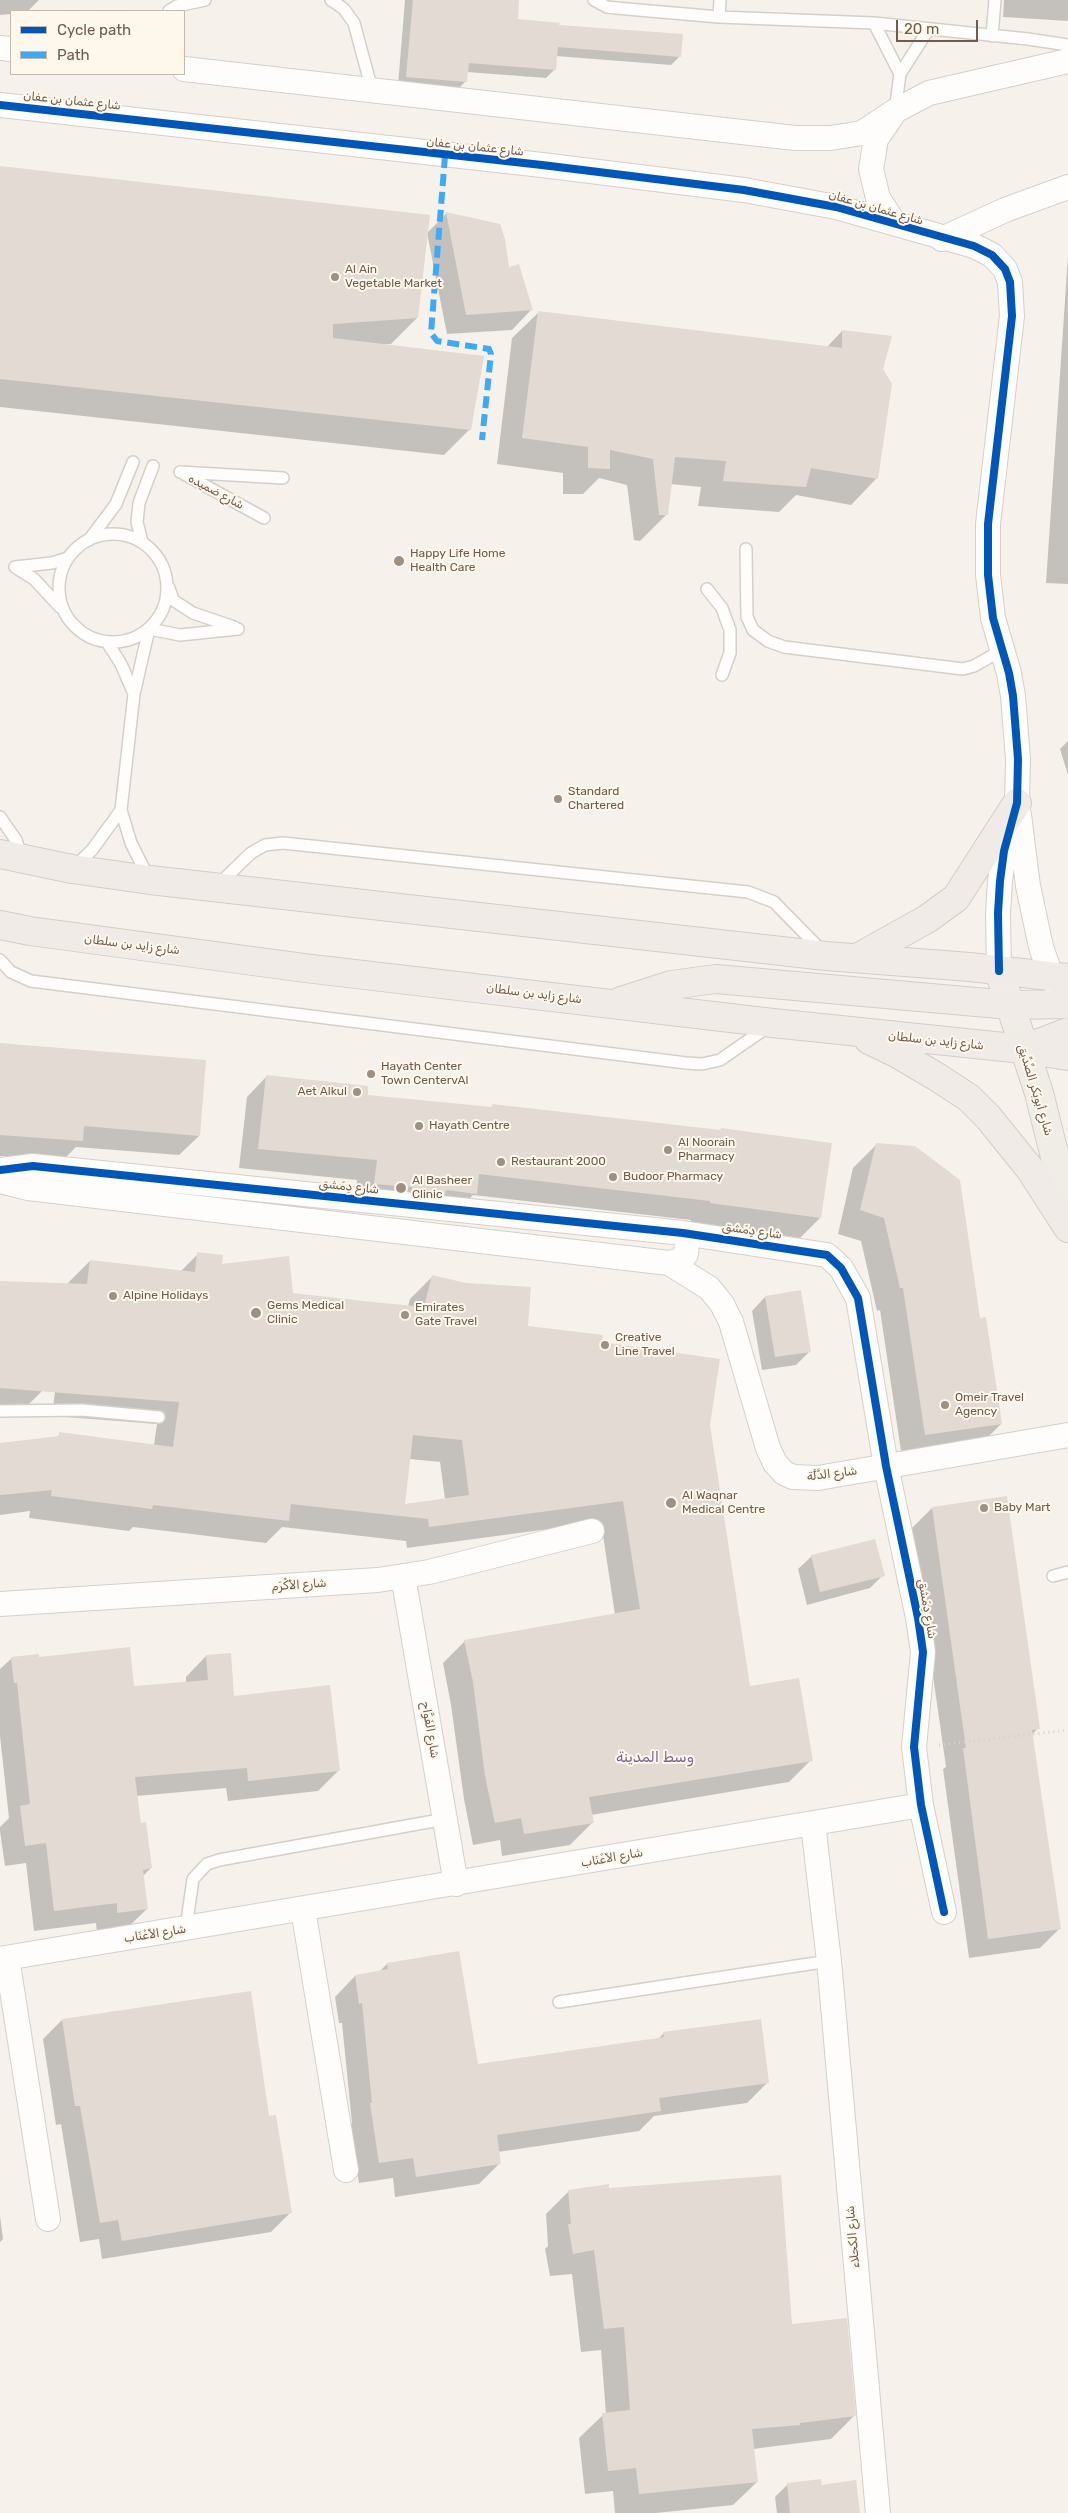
<!DOCTYPE html>
<meta charset="utf-8">
<style>
body{margin:0}
#map{position:relative;width:1068px;height:2513px;overflow:hidden;background:#f6f2eb;font-family:Rubik,sans-serif}
canvas{display:block}
.legend{position:absolute;left:10px;top:10px;width:175px;height:65px;box-sizing:border-box;background:#fdf7ec;border:1px solid #c5b9ad;margin:0;padding:6px 9px;list-style:none;font-size:15px;color:#705b4e}
.legend li{display:flex;align-items:center;gap:10px;height:25px}
.legend b{width:25px;border:1px solid #c5b9ad}
.scale{position:absolute;left:896px;top:20px;width:82px;height:22px;box-sizing:border-box;border:2px solid #705b4e;border-top:0;padding-left:6px;font-size:15px;line-height:18px;white-space:nowrap;color:#705b4e;-webkit-text-stroke:4px #fdf7ec;paint-order:stroke}
</style>
<div id="map">
<canvas width="1068" height="2513"></canvas>
<ul class="legend">
<li><b style="height:6px;background:#0057b8"></b>Cycle path</li>
<li><b style="height:6px;background:#3fa9f5"></b>Path</li>
</ul>
<div class="scale">20 m</div>
</div>
<script>
const ctx = document.querySelector('canvas').getContext('2d');
ctx.lineJoin = 'round';
function paint(path, color) { ctx.fillStyle = color; ctx.fill(path, 'evenodd'); }
const shape = rows => new Path2D(rows.map(r => 'M' + r).join(''));
function strokePath(path, color, width, dash) { ctx.strokeStyle = color; ctx.lineWidth = width; ctx.lineCap = dash ? 'butt' : 'round'; ctx.setLineDash(dash || []); ctx.stroke(path); }
function drawText(font, color, halo, rows, align = 'center') {
  ctx.font = font + ' Rubik,"Noto Naskh Arabic",sans-serif'; ctx.lineWidth = 4; ctx.setLineDash([]); ctx.textBaseline = 'middle'; ctx.strokeStyle = halo; ctx.fillStyle = color; for (const [text, x, y, turn = 0] of rows) {
    ctx.save(); ctx.translate(x, y); ctx.rotate((+turn || 0) * Math.PI / 180); ctx.textAlign = isNaN(turn) ? turn : align; if (halo) ctx.strokeText(text, 0, 0); ctx.fillText(text, 0, 0); ctx.restore();
  }
}
paint(shape([
 [0,0,39,0,28,11,11,11,11,14,0,15],
 [405,0,518,0,516,20,558,27,680,56,671,65,556,56,555,69,546,78,467,72,466,81,457,90,398,85],
 [1004,0,1068,0,1068,21,1003,17],
 [0,167,417,318,391,344,384,344,470,429,444,455,0,407],
 [447,213,508,269,531,310,512,330,447,334,427,233],
 [1068,255,1068,584,1046,583],
 [538,313,826,348,842,331,881,370,876,479,851,505,796,495,779,512,698,506,701,487,670,484,666,515,640,541,634,540,627,485,599,478,583,494,563,494,563,473,497,464,512,338],
 [1068,741,1068,775,1060,749],
 [0,1044,199,1136,179,1155,76,1147,62,1161,0,1156],
 [266,1077,366,1096,490,1108,493,1106,720,1131,721,1129,820,1218,800,1238,691,1222,691,1220,473,1195,456,1213,355,1203,357,1180,239,1168,247,1097],
 [876,1145,979,1319,1001,1424,978,1447,902,1458,880,1310,877,1311,861,1241,838,1234,853,1168],
 [198,1254,292,1295,408,1307,410,1299,432,1277,527,1327,601,1344,709,1425,749,1688,811,1760,789,1782,591,1815,592,1823,570,1845,502,1856,500,1840,473,1845,464,1799,451,1705,443,1663,465,1641,615,1615,601,1522,407,1548,406,1541,282,1527,266,1543,133,1527,129,1531,29,1518,30,1511,0,1515,0,1444,56,1438,60,1434,154,1445,157,1424,52,1416,68,1283,90,1261,180,1272],
 [409,1459,440,1462,445,1499,404,1505],
 [0,1283,42,1391,22,1411,0,1409],
 [765,1297,810,1351,796,1365,762,1370,752,1311],
 [932,1508,1038,1728,1032,1735,1060,1928,1040,1948,969,1958,943,1769,946,1767,912,1528],
 [812,1556,883,1575,870,1588,807,1605,798,1569],
 [206,1656,233,1697,339,1770,318,1791,228,1801,226,1788,137,1796,140,1824,151,1868,143,1876,147,1909,126,1929,97,1933,96,1923,34,1931,26,1863,5,1866,0,1831,0,1827,9,1818,0,1736,0,1669,12,1658,38,1658,133,1688,186,1683,186,1677],
 [387,1964,477,2065,658,2039,664,2033,768,2082,747,2103,654,2116,639,2131,498,2152,500,2163,479,2184,395,2197,393,2178,359,2183,350,2125,352,2123,342,2023,339,2023,335,1997,355,1976,379,1972],
 [62,2020,290,2213,271,2232,102,2259,99,2239,80,2242,61,2124,56,2125,43,2039],
 [608,2189,791,2326,854,2416,831,2439,753,2449,757,2482,733,2505,656,2513,615,2513,613,2491,585,2494,579,2438,603,2415,606,2414,601,2350,581,2352,572,2274,550,2276,545,2249,548,2246,546,2214,569,2191],
 [0,2216,3,2239,0,2242],
 [788,2484,821,2486,859,2513,777,2513,775,2497]
]), '#0003');
paint(shape([
 [413,0,519,0,518,19,560,23,559,25,683,34,681,57,558,47,556,70,469,63,467,82,406,77],
 [0,166,430,215,418,318,333,324,333,338,484,356,471,430,0,379],
 [446,212,500,224,505,239,509,267,519,264,533,310,466,315],
 [538,311,842,348,842,330,892,336,883,369,892,384,878,479,811,468,806,487,723,481,726,461,675,457,668,515,659,515,653,459,610,450,610,469,588,468,588,447,522,438],
 [0,1043,206,1060,200,1136,84,1126,83,1141,0,1135],
 [266,1075,368,1086,368,1095,492,1107,492,1104,721,1130,721,1128,832,1143,821,1218,710,1203,710,1201,479,1174,477,1194,446,1190,445,1195,412,1191,412,1187,374,1184,377,1160,258,1149],
 [876,1143,915,1146,960,1180,980,1318,986,1317,1002,1424,925,1435,903,1288,900,1288,884,1218,860,1210],
 [197,1252,223,1255,222,1264,289,1256,293,1293,363,1301,424,1307,432,1275,466,1283,531,1287,528,1326,603,1335,602,1342,720,1359,710,1425,750,1686,799,1678,813,1761,589,1797,594,1823,524,1834,521,1818,495,1823,485,1776,473,1682,464,1640,640,1609,623,1501,429,1527,428,1519,291,1504,289,1521,153,1505,152,1509,51,1496,52,1490,0,1495,0,1443,59,1436,59,1432,173,1447,179,1402,0,1388,0,1281,87,1284,90,1260,195,1272],
 [413,1435,462,1440,469,1495,405,1504],
 [801,1290,811,1352,775,1357,765,1296],
 [1007,1496,1040,1729,1032,1730,1061,1929,988,1939,963,1748,966,1748,932,1507],
 [875,1539,885,1576,820,1592,811,1555],
 [130,1647,134,1686,208,1680,206,1655,231,1653,234,1696,330,1685,340,1771,248,1781,247,1768,135,1777,141,1823,146,1822,152,1868,143,1870,148,1909,117,1913,117,1903,54,1911,46,1843,25,1846,20,1806,30,1804,17,1683,14,1683,11,1657,39,1654,39,1657],
 [459,1951,478,2064,664,2037,663,2032,761,2019,769,2083,659,2098,661,2111,497,2135,501,2164,416,2177,413,2158,379,2163,370,2103,372,2103,362,2003,359,2004,355,1975,388,1969,387,1963],
 [251,1991,269,2116,276,2115,292,2213,122,2241,118,2220,100,2223,80,2106,75,2106,62,2019],
 [781,2175,792,2324,847,2318,856,2416,800,2423,800,2425,752,2429,758,2482,639,2494,636,2468,608,2471,602,2413,630,2410,624,2327,604,2329,594,2250,573,2254,568,2224,571,2224,568,2190,609,2184,609,2188],
 [821,2479,822,2485,856,2480,860,2513,790,2513,787,2483]
]), '#e2dad3');
const service = shape([
 [331,0,344,9,354,23,372,90],
 [594,0,607,7,627,9,719,17,874,23,1028,39,1068,45],
 [169,11,177,6,205,0],
 [719,17,720,0],
 [874,23,900,74],
 [992,36,995,0],
 [895,111,900,74,928,30],
 [180,472,283,478],
 [184,474,264,518],
 '59 588a54 54 0 1 1 108 0a54 54 0 1 1-108 0Z',
 [89,540,116,504,133,462],
 [142,542,137,522,139,503,153,466],
 [746,549,747,617,753,630,768,641,784,647,963,669,974,666,1002,650],
 [15,567,34,579,60,607],
 [15,567,52,563,68,558],
 [169,588,173,600,193,613,234,627],
 [707,589,722,608,730,630,730,653,722,675],
 [107,642,121,664,134,694],
 [0,817,16,840,22,858],
 [75,866,92,850,121,810],
 [148,877,131,843,121,810,134,694,149,629,180,635,238,629],
 [218,885,251,853,265,845,283,843,748,892,774,902,822,951],
 [0,960,11,972,31,981,686,1063,702,1064,720,1060,769,1026],
 [0,1411,82,1410,159,1417],
 [1053,1576,1068,1572],
 [186,1928,193,1879,207,1864,219,1860,445,1819],
 [559,2002,829,1961]
]);
const minor = shape([
 [0,48,11,49],
 [184,69,795,138,831,138,862,133,895,111,929,93,1068,61],
 [0,105,542,165,744,190,836,207,974,246,992,255,1005,269,1010,282,1012,316,988,524,988,575,993,618,1009,673,1013,696,1018,759,1017,803,1004,851,1000,881,998,913,999,971],
 [892,116,876,139,871,169,878,198,894,223],
 [942,239,1005,210,1068,187],
 [1019,815,1028,886,1041,947,1051,976,1060,990],
 [0,1170,33,1166,683,1233,827,1255,841,1268,858,1298,886,1466,918,1618,923,1652,914,1747,921,1805,944,1912],
 [0,1181,28,1188,669,1263,681,1260,686,1254,687,1243,683,1233],
 [669,1263,709,1288,722,1304,731,1322,768,1448,775,1463,784,1473,793,1477,818,1478,1068,1435],
 [403,1576,456,1884],
 [0,1604,378,1580,429,1572,592,1531],
 [813,1824,829,1961,878,2513],
 [303,1909,346,2170],
 [7,1958,48,2219],
 [0,1959,921,1805]
]);
const primary = shape([
 [999,971,1039,1093,1068,1209]
]);
const trunk = shape([
 [0,854,72,869,150,880,826,956,970,967,1068,978],
 [0,925,30,931,305,968,773,1023,1023,1049,1068,1056],
 [857,958,927,919,956,898,1017,803],
 [621,1001,671,985,716,979,1010,1005,1068,1004],
 [869,1040,898,1054,937,1077,969,1098,988,1117,1030,1169,1068,1228],
 [1023,1049,1068,1032]
]);
strokePath(service, '#d5cfc9', 14);
strokePath(minor, '#d5cfc9', 26);
strokePath(primary, '#d4cdc7', 30);
strokePath(trunk, '#d4cdc7', 30);
strokePath(shape([
 [939,1745,1068,1730]
]), '#d7d0cb', 3, [1, 4]);
strokePath(service, '#fefdfc', 11);
strokePath(minor, '#fefdfc', 24);
strokePath(primary, '#f0ede6', 28);
strokePath(trunk, '#f0ebe6', 28);
strokePath(shape([
 [445,156,431,333,437,341,489,349,491,354,482,440]
]), '#3fa9f5', 6, [12, 6]);
strokePath(shape([
 [0,105,542,165,744,190,836,207,974,246,992,255,1005,269,1010,282,1012,316,988,524,988,575,993,618,1009,673,1013,696,1018,759,1017,803,1004,851,1000,881,998,913,999,971],
 [0,1170,33,1166,683,1233,827,1255,841,1268,858,1298,886,1466,918,1618,923,1652,914,1747,921,1805,944,1912]
]), '#0057b8', 8);
for (const [x, y, r, color] of [
 [335,277,5,"#9f9085"],
 [399,561,6,"#9f9085"],
 [558,799,5,"#9f9085"],
 [371,1074,5,"#9f9085"],
 [357,1092,5,"#9f9085"],
 [419,1126,5,"#9f9085"],
 [668,1150,5,"#9f9085"],
 [501,1162,5,"#9f9085"],
 [613,1177,5,"#9f9085"],
 [401,1188,6,"#9f9085"],
 [113,1296,5,"#9f9085"],
 [256,1313,6,"#9f9085"],
 [405,1315,5,"#9f9085"],
 [605,1345,5,"#9f9085"],
 [945,1405,5,"#9f9085"],
 [671,1503,6,"#9f9085"],
 [984,1508,5,"#9f9085"]
]) { const dot = new Path2D(); dot.arc(x, y, r, 0, 2 * Math.PI); ctx.fillStyle = color; ctx.fill(dot); strokePath(dot, '#fdf7ec', 2); }
drawText('12px', '#705b4e', '#fdf7ec', [
 ["شارع عثمان بن عفان",72,101,6],
 ["شارع عثمان بن عفان",475,147,6],
 ["شارع عثمان بن عفان",876,208,16],
 ["شارع ضميده",216,492,28],
 ["شارع زايد بن سلطان",132,945,7],
 ["شارع زايد بن سلطان",534,994,7],
 ["شارع زايد بن سلطان",936,1041,6],
 ["شارع أبوبَكر الصِّدِّيق",1035,1090,73],
 ["شارع دِمَشق",349,1187,6],
 ["شارع دِمَشق",752,1231,8],
 ["شارع الدَّلَّة",832,1474,-7],
 ["شارع الأَكْرَم",299,1585,-4],
 ["شارع دِمَشق",927,1609,80],
 ["شارع الفَوَّاح",430,1730,80],
 ["شارع الأَعْنَاب",612,1858,-10],
 ["شارع الأَعْنَاب",155,1934,-9],
 ["شارع الكحلاء",853,2237,-95]
]);
drawText('12px', '#705b4e', '#fdf7ec', [
 ["Al Ain",345,270],
 ["Vegetable Market",345,284],
 ["Happy Life Home",410,554],
 ["Health Care",410,568],
 ["Standard",568,792],
 ["Chartered",568,806],
 ["Hayath Center",381,1067],
 ["Town CentervAl",381,1081],
 ["Aet Alkul",347,1092,"right"],
 ["Hayath Centre",429,1126],
 ["Al Noorain",678,1143],
 ["Pharmacy",678,1157],
 ["Restaurant 2000",511,1162],
 ["Budoor Pharmacy",623,1177],
 ["Al Basheer",412,1181],
 ["Clinic",412,1195],
 ["Alpine Holidays",123,1296],
 ["Gems Medical",267,1306],
 ["Clinic",267,1320],
 ["Emirates",415,1308],
 ["Gate Travel",415,1322],
 ["Creative",615,1338],
 ["Line Travel",615,1352],
 ["Omeir Travel",955,1398],
 ["Agency",955,1412],
 ["Al Waqnar",682,1496],
 ["Medical Centre",682,1510],
 ["Baby Mart",994,1508]
], 'left');
drawText('15px', '#80668c', '#fdf7ec', [
 ["وسط المدينة",655,1758]
]);
</script>
